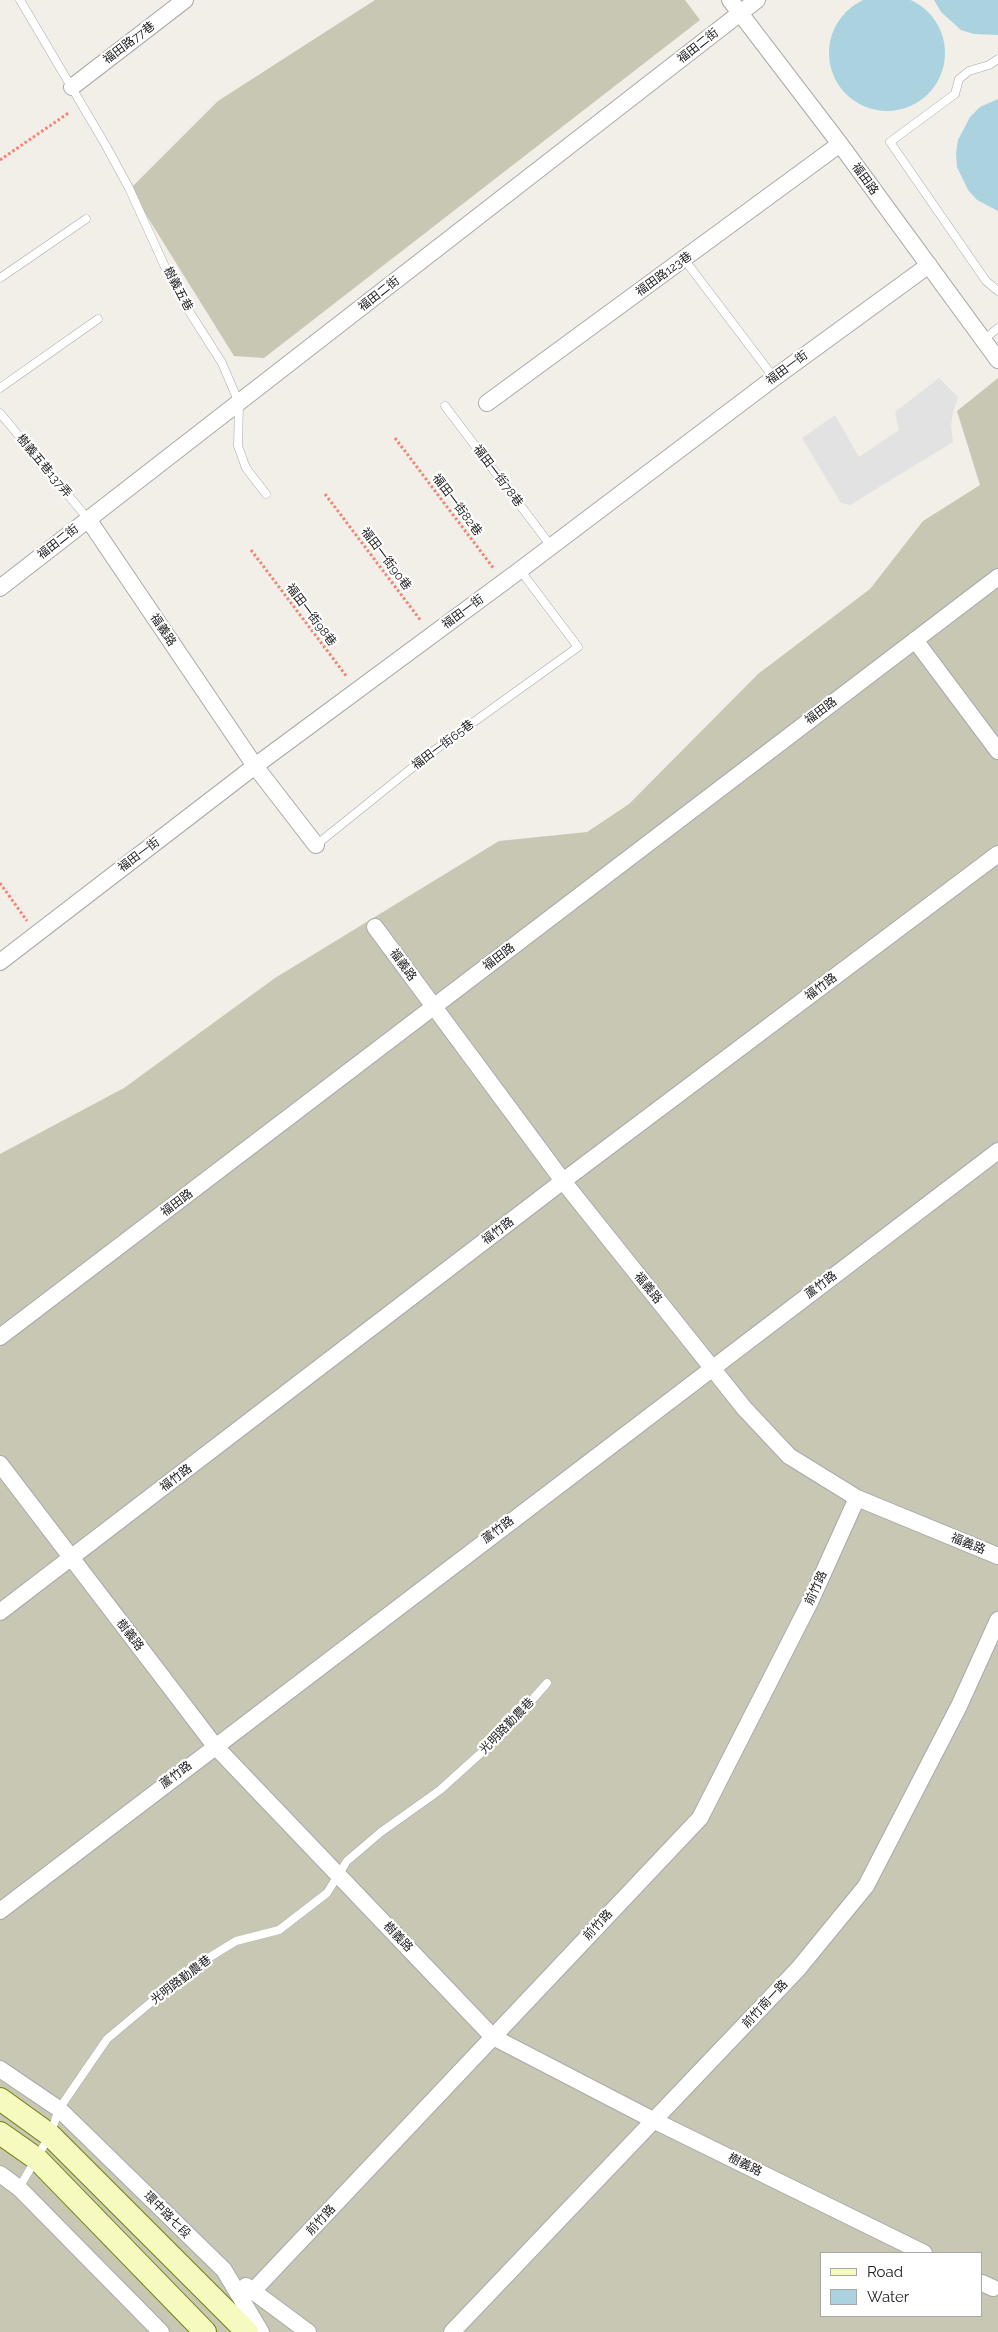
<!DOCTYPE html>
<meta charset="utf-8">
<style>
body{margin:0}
#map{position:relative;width:998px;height:2332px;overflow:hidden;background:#f2efe9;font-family:Raleway,sans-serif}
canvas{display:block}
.legend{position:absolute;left:820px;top:2252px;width:162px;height:65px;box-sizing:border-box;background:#fff;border:1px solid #a7a7a7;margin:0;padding:6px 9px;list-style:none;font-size:15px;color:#222}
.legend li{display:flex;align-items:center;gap:10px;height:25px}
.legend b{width:25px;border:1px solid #a7a7a7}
</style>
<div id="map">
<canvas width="998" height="2332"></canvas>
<ul class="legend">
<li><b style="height:6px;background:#f7fabf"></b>Road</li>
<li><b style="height:14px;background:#aad3df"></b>Water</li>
</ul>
</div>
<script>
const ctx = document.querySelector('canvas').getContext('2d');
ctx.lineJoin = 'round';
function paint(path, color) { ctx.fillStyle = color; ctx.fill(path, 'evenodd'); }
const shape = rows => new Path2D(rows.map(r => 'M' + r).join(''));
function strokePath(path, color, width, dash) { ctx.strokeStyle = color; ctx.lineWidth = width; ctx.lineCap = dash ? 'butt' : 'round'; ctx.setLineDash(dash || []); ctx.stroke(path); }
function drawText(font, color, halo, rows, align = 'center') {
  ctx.font = font + ' Raleway,"Noto Sans TC",sans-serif'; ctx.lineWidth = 4.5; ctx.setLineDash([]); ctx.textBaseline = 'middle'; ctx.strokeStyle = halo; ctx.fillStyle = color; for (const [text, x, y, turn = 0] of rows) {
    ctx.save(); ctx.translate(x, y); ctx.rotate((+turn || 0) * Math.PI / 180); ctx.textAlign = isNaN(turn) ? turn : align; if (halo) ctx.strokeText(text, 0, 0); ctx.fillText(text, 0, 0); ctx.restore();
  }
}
paint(shape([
 [375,0,685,0,700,20,264,358,234,356,130,189,218,101],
 [998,378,998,2332,0,2332,0,1154,124,1088,275,978,499,841,587,832,629,804,758,674,870,589,923,521,980,485,957,411],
 [822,2253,982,2253,982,2316,822,2316]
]), '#c7c7b4');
paint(shape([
 [939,378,958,397,953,412,951,426,953,442,850,505,841,503,802,438,835,415,859,457,899,430,895,412]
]), '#e2e2e2');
paint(shape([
 '829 53a58 58 0 1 1 116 0a58 58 0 1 1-116 0Z',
 [934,0,998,0,998,35,974,34,961,30,941,12],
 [998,99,998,211,977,200,968,190,957,167,956,153,958,140,970,117,980,107]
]), '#aad3df');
const lane = shape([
 [20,0,105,144,129,188,166,269,187,308,222,363,239,403,238,446,246,468,266,494],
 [998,59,989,65,969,71,959,79,955,94,890,142,986,281,998,291],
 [684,259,774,378],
 [0,278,86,219],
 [983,340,998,328],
 [0,388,98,319],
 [445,406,551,546],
 [0,413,88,519],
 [316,845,428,755,578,647,520,570],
 [19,2188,50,2135,59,2109,107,2039,192,1968,236,1941,279,1930,327,1893,347,1861,381,1832,440,1790,502,1734,547,1683]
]);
const street = shape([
 [730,0,840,144,998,360],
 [72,87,185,0],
 [487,403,840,144],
 [88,519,255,766,316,845],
 [0,588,757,0],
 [915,640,998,751],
 [375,927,563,1181,744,1408,789,1456,857,1498,998,1556],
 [0,962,255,766,520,570,774,378,929,265],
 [0,1337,998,577],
 [0,1464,215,1746,493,2037,655,2121,924,2253],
 [0,1612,563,1181,998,854],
 [0,1911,998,1151],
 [0,2069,59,2109,224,2270,261,2332],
 [0,2174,19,2188,161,2332],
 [982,2283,993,2288],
 [246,2286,308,2332],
 [253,2291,700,1818,811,1600,857,1498],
 [452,2332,798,1969,866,1886,959,1706,998,1620]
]);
const secondary = shape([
 [0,2099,50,2135,247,2332],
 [0,2133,37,2159,205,2332]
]);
strokePath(lane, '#a9a9a9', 9);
strokePath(street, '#a9a9a9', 18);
strokePath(secondary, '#707d05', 24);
strokePath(shape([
 [0,160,70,112],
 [395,438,494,569],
 [325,494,421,621],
 [251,550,347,677],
 [0,883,27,921]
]), '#fa8072', 3, [2.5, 2.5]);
strokePath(lane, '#fff', 8);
strokePath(street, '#fff', 16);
strokePath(secondary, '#f7fabf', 22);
drawText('12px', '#222', '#fff', [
 ["福田路77巷",129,43,-37],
 ["福田二街",698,46,-38],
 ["福田路",865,179,54],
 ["福田路123巷",664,274,-36],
 ["樹義五巷",178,289,62],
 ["福田二街",379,294,-38],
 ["福田一街",787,368,-36],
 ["樹義五巷137弄",44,466,50],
 ["福田一街78巷",498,476,53],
 ["福田一街82巷",457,505,53],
 ["福田二街",58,542,-38],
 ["福田一街90巷",386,559,53],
 ["福田一街",463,612,-36],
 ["福田一街98巷",311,615,53],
 ["福義路",163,630,56],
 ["福田路",821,711,-37],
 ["福田一街65巷",443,745,-37],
 ["福田一街",139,855,-37],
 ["福田路",499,957,-37],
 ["福義路",403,965,54],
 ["福竹路",821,987,-37],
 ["福田路",177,1203,-37],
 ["福竹路",498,1231,-37],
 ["蘆竹路",821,1285,-37],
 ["福義路",648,1288,51],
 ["福竹路",176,1478,-37],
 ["蘆竹路",498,1530,-37],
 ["福義路",968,1544,22],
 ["前竹路",816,1588,-65],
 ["樹義路",130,1635,52],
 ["光明路勤農巷",507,1726,-46],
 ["蘆竹路",176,1775,-37],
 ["前竹路",598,1925,-47],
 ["樹義路",398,1937,46],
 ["光明路勤農巷",181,1980,-37],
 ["前竹南一路",765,2004,-47],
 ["樹義路",745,2165,26],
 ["環中路七段",167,2215,45],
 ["前竹路",321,2220,-47]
]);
</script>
